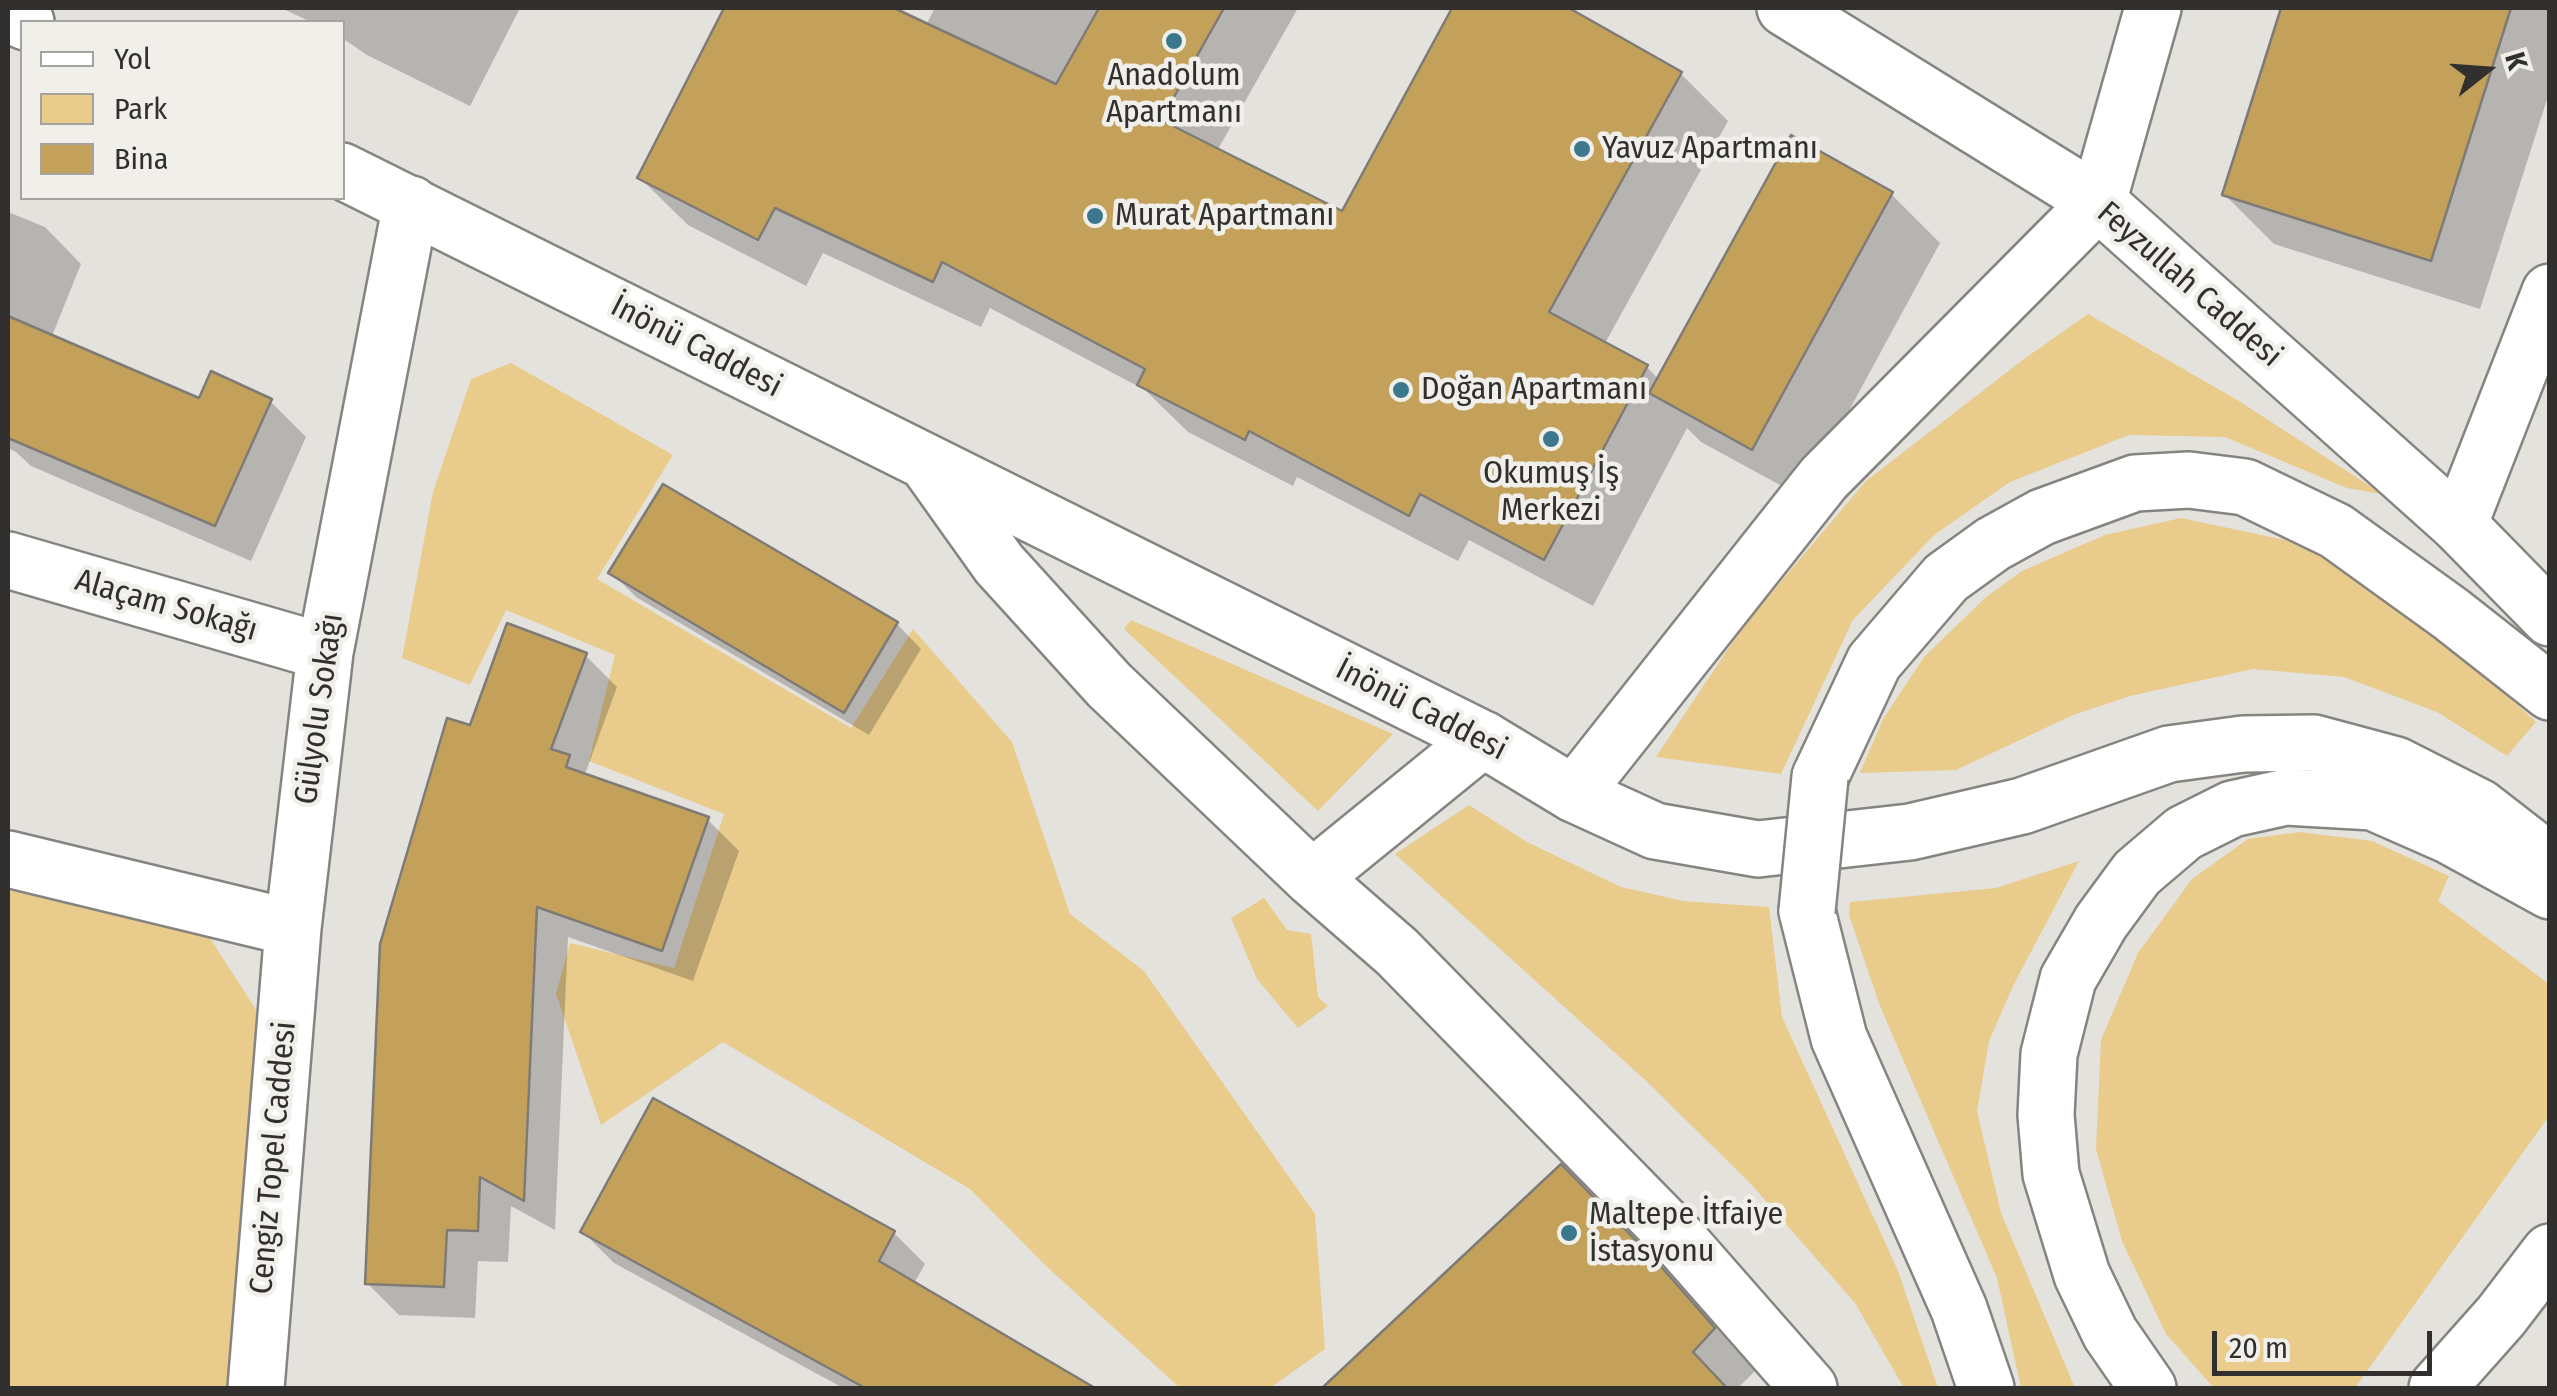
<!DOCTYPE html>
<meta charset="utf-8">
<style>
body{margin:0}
#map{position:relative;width:2557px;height:1396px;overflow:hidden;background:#e4e2dd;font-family:"Fira Sans Condensed",sans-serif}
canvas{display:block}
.frame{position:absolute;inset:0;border:10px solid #31302f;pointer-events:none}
.legend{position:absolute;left:20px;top:20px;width:325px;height:180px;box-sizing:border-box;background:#f1efea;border:2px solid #a4a39f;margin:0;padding:12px 18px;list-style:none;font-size:30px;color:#31302f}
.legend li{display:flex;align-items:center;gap:20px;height:50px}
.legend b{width:50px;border:2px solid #a4a39f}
.north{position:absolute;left:2437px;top:20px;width:100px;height:100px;-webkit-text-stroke:8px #f1efea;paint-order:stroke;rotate:73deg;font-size:28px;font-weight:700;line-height:40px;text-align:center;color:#31302f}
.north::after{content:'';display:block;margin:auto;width:35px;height:45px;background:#31302f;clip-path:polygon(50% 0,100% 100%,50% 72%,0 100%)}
.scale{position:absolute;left:2212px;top:1331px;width:220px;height:45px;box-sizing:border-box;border:5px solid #31302f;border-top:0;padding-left:12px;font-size:30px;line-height:35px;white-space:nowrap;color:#31302f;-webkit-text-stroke:8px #f1efea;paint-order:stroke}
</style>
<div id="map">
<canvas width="2557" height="1396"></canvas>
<div class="frame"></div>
<ul class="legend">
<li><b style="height:12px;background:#fff"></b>Yol</li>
<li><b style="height:28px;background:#e9cb8c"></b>Park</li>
<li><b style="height:28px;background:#c3a15b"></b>Bina</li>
</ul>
<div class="north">K</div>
<div class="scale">20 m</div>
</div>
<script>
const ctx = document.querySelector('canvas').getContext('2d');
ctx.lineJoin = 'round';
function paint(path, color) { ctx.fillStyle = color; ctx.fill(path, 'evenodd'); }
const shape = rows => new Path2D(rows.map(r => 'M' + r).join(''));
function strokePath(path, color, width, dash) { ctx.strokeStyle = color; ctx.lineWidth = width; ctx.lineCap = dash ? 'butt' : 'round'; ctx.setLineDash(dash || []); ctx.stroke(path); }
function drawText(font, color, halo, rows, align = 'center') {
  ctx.font = font + ' "Fira Sans Condensed",sans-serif'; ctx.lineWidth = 9; ctx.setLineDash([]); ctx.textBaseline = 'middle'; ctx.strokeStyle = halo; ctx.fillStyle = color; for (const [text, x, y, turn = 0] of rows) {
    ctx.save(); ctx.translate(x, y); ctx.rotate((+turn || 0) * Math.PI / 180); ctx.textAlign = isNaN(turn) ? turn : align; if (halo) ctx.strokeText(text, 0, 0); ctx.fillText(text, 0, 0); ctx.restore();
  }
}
paint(shape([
 [2088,314,2239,401,2382,494,2347,488,2225,437,2129,435,2010,482,1934,535,1853,620,1781,774,1656,757,1744,625,1866,481,2024,359],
 [511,363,673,455,597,579,851,728,913,629,1012,742,1070,914,1144,971,1315,1214,1325,1349,1270,1388,1180,1388,1045,1265,970,1189,723,1042,601,1125,556,994,570,943,674,968,724,814,589,761,615,655,506,610,470,685,402,658,433,492,471,379],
 [2181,518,2285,540,2349,569,2434,629,2536,722,2507,756,2437,712,2344,677,2253,669,2130,696,2073,715,1956,770,1860,773,1883,719,1924,657,1985,598,2022,571,2105,535],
 [1131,620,1393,734,1318,811,1124,629],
 [1469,805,1527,842,1621,887,1683,901,1769,907,1782,1017,1898,1271,1938,1388,1904,1388,1855,1303,1750,1183,1644,1079,1395,854],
 [2300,832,2372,841,2449,876,2438,901,2549,984,2549,1116,2355,1388,2214,1388,2166,1334,2122,1241,2096,1149,2101,1040,2138,953,2192,879,2248,839],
 [2079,861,2014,984,1989,1041,1977,1111,2001,1213,2075,1388,2021,1388,1997,1278,1880,1006,1849,915,1850,902,1996,888],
 [8,890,208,935,264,1022,228,1388,8,1388],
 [1264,898,1287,930,1311,934,1318,997,1328,1006,1298,1028,1257,979,1231,918]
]), '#e9cb8c');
paint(shape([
 [281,8,520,8,470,106,367,55,342,38,342,22,311,22],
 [726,8,879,8,920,28,926,25,935,8,1298,8,1217,151,1343,214,1455,8,1555,8,1681,74,1728,121,1604,345,1647,367,1659,380,1891,194,1940,243,1802,497,1701,442,1687,428,1593,606,1469,540,1458,561,1297,477,1293,486,1188,432,1145,390,990,308,981,327,823,253,806,286,688,225,640,178],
 [2284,8,2550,8,2550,90,2480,309,2274,244,2225,195],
 [8,212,45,227,81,264,52,336,200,401,270,401,306,437,251,561,31,466,16,452,8,448],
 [611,572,897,624,921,649,869,735,636,597],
 [585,655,617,687,585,774,707,819,739,851,693,981,568,937,555,1230,511,1206,508,1262,478,1261,475,1318,399,1315,367,1283,471,728],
 [1561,1168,1698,1307,1755,1371,1738,1388,1326,1388],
 [583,1232,894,1233,925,1264,913,1285,1087,1388,843,1388,614,1263]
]), '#0003');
const building = shape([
 [724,8,894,8,1056,84,1099,8,1224,8,1161,120,1342,211,1452,8,1569,8,1682,72,1549,312,1648,365,1544,560,1420,494,1409,516,1249,431,1245,440,1137,385,1145,369,942,262,933,282,775,208,758,240,637,178,724,8],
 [2281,8,2511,8,2431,261,2222,195,2281,8],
 [1791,135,1893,192,1752,450,1649,393,1791,135],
 [8,316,199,398,211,371,272,399,215,526,8,438,8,316],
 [663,484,898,622,844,713,608,573,663,484],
 [507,623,587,653,551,749,570,755,566,767,709,817,662,951,537,907,524,1201,480,1177,478,1231,447,1230,444,1287,365,1284,380,944,447,718,470,725,507,623],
 [653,1098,895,1231,879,1261,1095,1388,865,1388,580,1232,653,1098],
 [1561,1164,1657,1262,1715,1328,1693,1352,1727,1388,1322,1388,1561,1164]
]);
paint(building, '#c3a15b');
strokePath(building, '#7e7b77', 2.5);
const minor = shape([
 [2459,525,2550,292],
 [8,560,325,652],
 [1574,794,1824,478,2098,202,2153,8],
 [8,859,293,928,325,652,411,204],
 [256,1388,293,928]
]);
const major = shape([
 [1785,8,2098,202,2459,525,2550,618],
 [8,14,26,22],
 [342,171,1483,739,1574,794,1655,831,1758,849,1910,832,2022,806,2169,754,2243,744,2314,743,2396,765,2479,807,2550,862]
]);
const highway = shape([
 [927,463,999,564,1109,685,1312,878,1397,952,1680,1241,1809,1388],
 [1820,777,1874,662,1946,578,1993,544,2042,517,2135,483,2189,480,2245,487,2336,531,2451,614,2550,692],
 [1312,878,1483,739],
 [1807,911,1839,1038,1959,1309,1986,1388],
 [2148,1388,2110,1333,2082,1275,2051,1174,2046,1115,2049,1054,2068,979,2101,922,2137,873,2184,833,2232,809,2286,797,2373,802,2448,835,2550,891],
 [2437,1388,2501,1316,2550,1252]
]);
strokePath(minor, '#868480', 60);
strokePath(major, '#868480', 60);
strokePath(highway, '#868480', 60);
strokePath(minor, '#fff', 55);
strokePath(major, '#fff', 55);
strokePath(highway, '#fff', 55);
const highwayBridge = shape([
 [1807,911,1820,777]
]);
strokePath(highwayBridge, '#868480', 60, []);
strokePath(highwayBridge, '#fff', 55);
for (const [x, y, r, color] of [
 [1174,41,10,"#3b788e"],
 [1582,149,10,"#3b788e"],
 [1095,216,10,"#3b788e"],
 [1401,390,10,"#3b788e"],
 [1551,439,10,"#3b788e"],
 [1569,1233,10,"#3b788e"]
]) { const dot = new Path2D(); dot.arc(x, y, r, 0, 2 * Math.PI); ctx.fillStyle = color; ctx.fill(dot); strokePath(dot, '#f1efea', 4); }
drawText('32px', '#31302f', '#f1efea', [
 ["Anadolum",1174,76,"center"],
 ["Apartmanı",1174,113,"center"],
 ["Yavuz Apartmanı",1602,149],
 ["Murat Apartmanı",1115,216],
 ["Doğan Apartmanı",1421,390],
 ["Okumuş İş",1551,474,"center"],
 ["Merkezi",1551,511,"center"],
 ["Maltepe İtfaiye",1589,1215],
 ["İstasyonu",1589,1252]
], 'left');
drawText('32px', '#31302f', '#f1efea', [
 ["Feyzullah Caddesi",2189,285,41],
 ["İnönü Caddesi",696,347,27],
 ["Alaçam Sokağı",166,606,16],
 ["Gülyolu Sokağı",320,709,-82],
 ["İnönü Caddesi",1421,710,27],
 ["Cengiz Topel Caddesi",274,1158,-85]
]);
</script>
